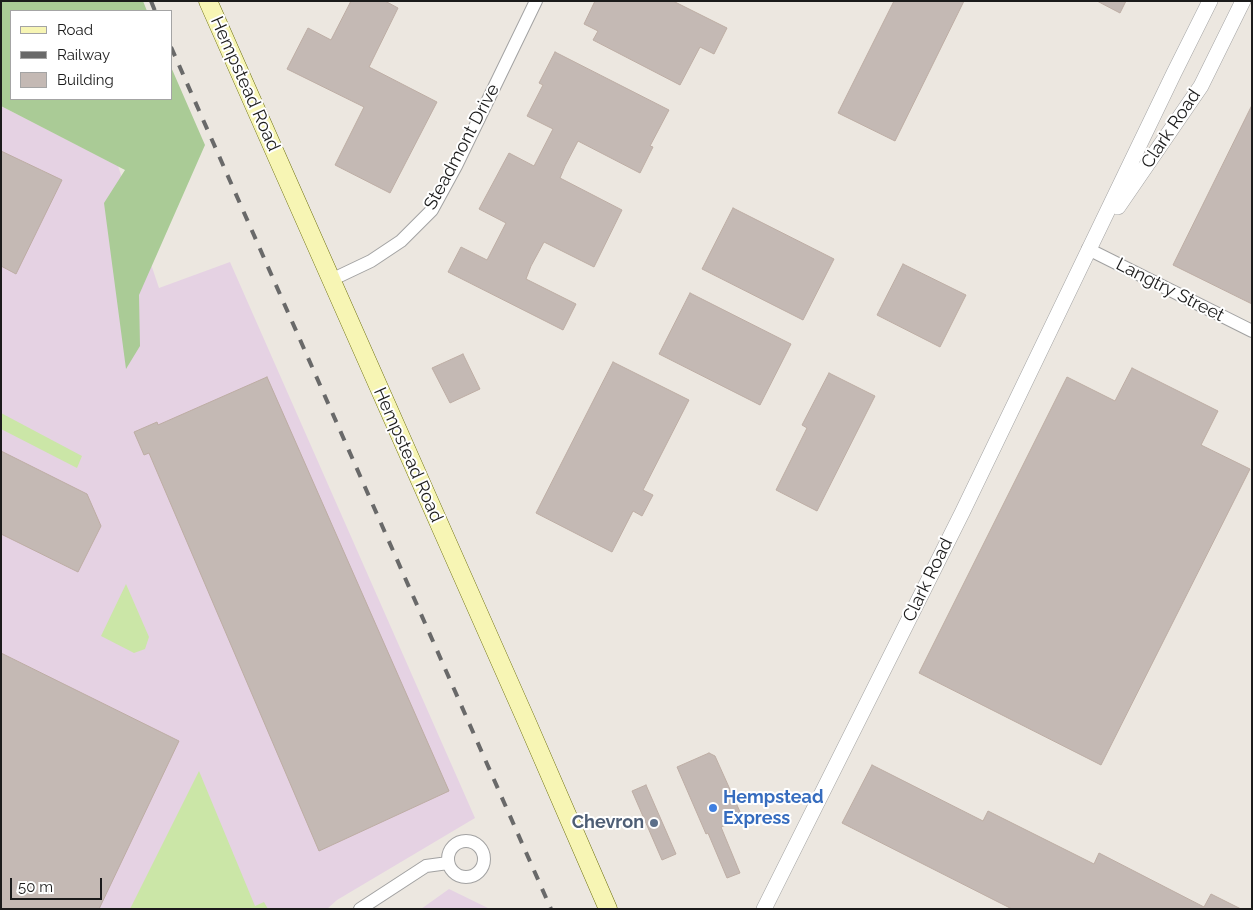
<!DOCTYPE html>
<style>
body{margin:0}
#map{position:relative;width:1253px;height:910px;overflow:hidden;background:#ece7e0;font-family:Raleway,sans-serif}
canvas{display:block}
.frame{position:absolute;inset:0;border:2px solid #1b1b1b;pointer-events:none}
.legend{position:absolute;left:10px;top:10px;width:162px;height:90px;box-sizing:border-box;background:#fff;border:1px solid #a4a4a4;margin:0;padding:6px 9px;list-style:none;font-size:15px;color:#1b1b1b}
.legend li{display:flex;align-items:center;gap:10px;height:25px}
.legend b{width:25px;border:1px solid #a4a4a4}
.scale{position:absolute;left:10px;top:878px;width:92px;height:22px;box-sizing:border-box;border:2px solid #1b1b1b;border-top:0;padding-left:6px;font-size:15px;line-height:18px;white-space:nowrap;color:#1b1b1b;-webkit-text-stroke:4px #fff;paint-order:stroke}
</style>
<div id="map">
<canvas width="1253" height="910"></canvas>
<div class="frame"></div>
<ul class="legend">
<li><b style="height:6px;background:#f7f5b4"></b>Road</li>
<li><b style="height:6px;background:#696969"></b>Railway</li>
<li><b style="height:14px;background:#c4b9b4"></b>Building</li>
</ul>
<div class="scale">50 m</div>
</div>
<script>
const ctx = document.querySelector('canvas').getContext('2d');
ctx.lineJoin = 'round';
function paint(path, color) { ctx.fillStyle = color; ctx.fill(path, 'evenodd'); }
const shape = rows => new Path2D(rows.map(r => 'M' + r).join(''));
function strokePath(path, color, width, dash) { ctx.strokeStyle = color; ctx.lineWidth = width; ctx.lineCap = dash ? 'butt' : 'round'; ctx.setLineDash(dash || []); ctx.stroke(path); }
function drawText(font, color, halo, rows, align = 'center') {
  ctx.font = font + ' Raleway,sans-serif'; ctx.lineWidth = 4; ctx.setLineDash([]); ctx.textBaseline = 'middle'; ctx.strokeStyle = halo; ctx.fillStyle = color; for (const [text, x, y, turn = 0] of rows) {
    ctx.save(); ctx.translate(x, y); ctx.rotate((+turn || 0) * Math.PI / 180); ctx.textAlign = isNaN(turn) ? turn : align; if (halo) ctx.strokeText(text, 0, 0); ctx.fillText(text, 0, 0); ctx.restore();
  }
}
paint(shape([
 [1,106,118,166,159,288,230,262,475,818,337,900,327,909,1,909],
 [449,889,490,909,421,909]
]), '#e5d2e3');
paint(shape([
 [1,413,82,456,77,468,1,429],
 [126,584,149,637,145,649,134,653,101,636],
 [199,771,255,906,264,902,268,909,130,909]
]), '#cbe6a7');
paint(shape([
 [1,1,143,1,147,11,11,11,11,99,171,99,171,67,205,145,139,295,140,346,126,369,104,203,125,170,1,106]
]), '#aacb96');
const building = shape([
 [351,1,385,1,398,8,369,67,437,102,390,193,335,165,364,107,287,69,308,28,331,40,351,1],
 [595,1,673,1,727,28,714,54,700,47,680,85,593,40,598,31,584,24,595,1],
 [894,1,964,1,895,141,838,113,894,1],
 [1097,1,1126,1,1120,13,1097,1],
 [555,52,669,110,650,146,653,147,640,173,578,141,565,166,560,178,622,210,594,267,544,242,531,266,526,279,576,304,563,330,448,272,461,247,487,260,506,223,479,209,509,153,534,166,553,129,527,116,543,85,539,83,555,52],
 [1252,105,1252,304,1173,265,1252,105],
 [1,151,62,180,16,274,1,266,1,151],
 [733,208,834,259,803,320,702,269,733,208],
 [903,264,966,295,940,347,877,315,903,264],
 [690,293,791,344,760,405,659,354,690,293],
 [463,354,480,389,450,403,432,368,463,354],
 [613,362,689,400,643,490,653,495,642,516,633,511,612,552,536,513,613,362],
 [1132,368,1218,411,1201,445,1250,469,1101,765,919,673,1067,377,1115,401,1132,368],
 [829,373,875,396,817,511,776,490,807,428,802,425,829,373],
 [267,377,449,791,319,851,149,453,144,455,134,432,157,422,158,425,267,377],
 [1,451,87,494,101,526,78,572,1,534,1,451],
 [1,653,179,741,99,909,1,909,1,653],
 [709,753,715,756,741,814,739,820,721,827,740,873,727,878,708,833,706,834,677,767,709,753],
 [872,765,983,821,988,811,1094,864,1099,853,1204,907,1211,894,1241,909,1012,909,842,823,872,765],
 [646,785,676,854,662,860,632,791,646,785]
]);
paint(building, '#c4b9b4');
strokePath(building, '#bdada4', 1);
const minor = shape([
 [1088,249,1252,331],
 [331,280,371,261,401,241,432,210,456,166,536,1],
 '448 859a18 18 0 1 1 36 0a18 18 0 1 1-36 0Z',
 [360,909,426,866,448,863]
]);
const tertiary = shape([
 [1118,207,1201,86,1243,1],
 [764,909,962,513,1174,73,1210,1]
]);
const secondary = shape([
 [208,1,526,720,608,909]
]);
strokePath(minor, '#a2a2a2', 14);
strokePath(tertiary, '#a2a2a2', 16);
strokePath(secondary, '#696c08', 19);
strokePath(minor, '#fff', 12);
strokePath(tertiary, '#fff', 15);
strokePath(secondary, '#f7f5b4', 18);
strokePath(shape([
 [151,1,155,11],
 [171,47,551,909]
]), '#696969', 4, [10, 10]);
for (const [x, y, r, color] of [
 [713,808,5,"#3f7fe0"],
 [654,823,5,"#5c6f8a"]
]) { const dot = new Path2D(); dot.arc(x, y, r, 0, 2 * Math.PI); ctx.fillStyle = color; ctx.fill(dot); strokePath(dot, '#fff', 2); }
drawText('18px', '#1b1b1b', '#fff', [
 ["Hempstead Road",245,84,66],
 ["Clark Road",1171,129,-56],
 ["Steadmont Drive",462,147,-62],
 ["Langtry Street",1170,290,27],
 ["Hempstead Road",408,455,66],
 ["Clark Road",928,580,-64]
]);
drawText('bold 18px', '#366cbe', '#fff', [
 ["Hempstead",723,798],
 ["Express",723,819]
], 'left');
drawText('bold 18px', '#4e5e75', '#fff', [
 ["Chevron",644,823]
], 'right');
</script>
